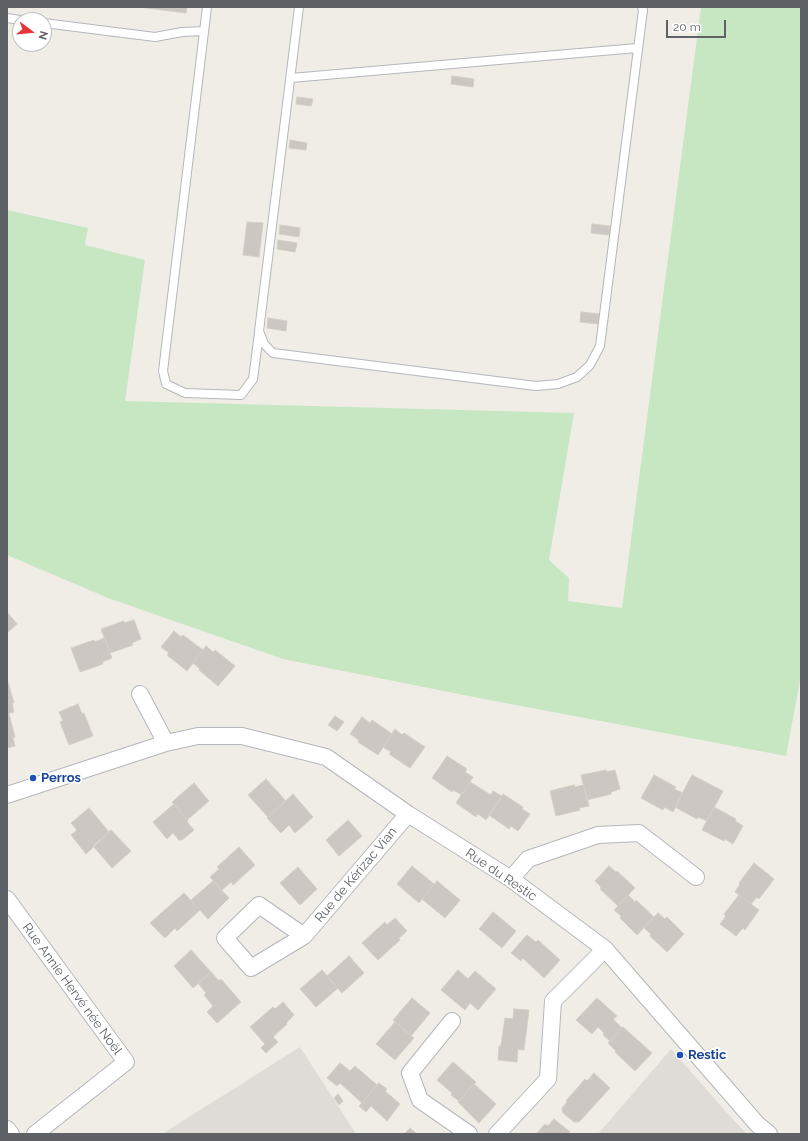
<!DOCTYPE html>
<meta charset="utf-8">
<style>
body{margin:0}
#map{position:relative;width:808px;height:1141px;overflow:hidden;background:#f0ede6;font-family:Raleway,sans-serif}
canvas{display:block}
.frame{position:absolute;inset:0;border:8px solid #5e6266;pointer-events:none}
.north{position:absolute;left:12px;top:12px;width:40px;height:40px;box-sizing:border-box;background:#fff;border:1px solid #bfc0c2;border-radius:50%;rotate:106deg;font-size:11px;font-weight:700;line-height:16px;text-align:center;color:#5e6266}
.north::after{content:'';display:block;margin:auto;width:14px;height:18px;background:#e83438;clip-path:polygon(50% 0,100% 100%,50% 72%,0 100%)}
.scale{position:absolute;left:666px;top:20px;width:60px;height:18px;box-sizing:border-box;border:2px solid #5e6266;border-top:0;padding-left:5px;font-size:12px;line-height:14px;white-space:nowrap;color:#5e6266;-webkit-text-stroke:3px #fff;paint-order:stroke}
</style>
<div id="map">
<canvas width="808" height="1141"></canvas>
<div class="frame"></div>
<div class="north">N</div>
<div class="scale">20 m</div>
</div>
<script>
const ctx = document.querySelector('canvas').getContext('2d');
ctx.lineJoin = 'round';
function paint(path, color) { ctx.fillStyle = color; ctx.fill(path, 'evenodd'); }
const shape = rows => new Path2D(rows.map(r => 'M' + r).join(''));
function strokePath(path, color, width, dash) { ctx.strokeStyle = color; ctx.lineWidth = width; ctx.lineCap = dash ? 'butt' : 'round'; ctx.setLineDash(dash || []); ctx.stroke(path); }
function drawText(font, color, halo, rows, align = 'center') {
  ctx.font = font + ' Raleway,sans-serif'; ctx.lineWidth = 3.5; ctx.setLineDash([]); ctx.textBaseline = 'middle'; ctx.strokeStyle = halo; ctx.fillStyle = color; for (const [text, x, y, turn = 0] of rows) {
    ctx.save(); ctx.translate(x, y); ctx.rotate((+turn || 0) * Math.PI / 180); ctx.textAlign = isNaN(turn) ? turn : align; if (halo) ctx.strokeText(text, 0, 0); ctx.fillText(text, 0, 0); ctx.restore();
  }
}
paint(shape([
 [300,1047,356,1134,162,1134],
 [671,1049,728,1114,747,1134,598,1134]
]), '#dfdcd8');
paint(shape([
 [701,7,801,7,801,675,786,756,484,699,283,659,108,598,7,555,7,210,88,228,85,245,145,260,125,401,574,413,549,560,569,578,568,601,622,608]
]), '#c7e7c3');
const building = shape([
 [138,7,187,7,186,13,138,7],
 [452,76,474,79,473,87,451,84,452,76],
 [297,97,313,99,311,106,296,104,297,97],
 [290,140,307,143,306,150,289,148,290,140],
 [247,222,263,223,259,257,243,255,247,222],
 [592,224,610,226,609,235,591,233,592,224],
 [280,225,300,228,299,237,279,234,280,225],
 [278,240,297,243,295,252,277,249,278,240],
 [581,312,599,314,598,324,580,322,581,312],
 [268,318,287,321,286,331,267,328,268,318],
 [7,612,17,624,7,633,7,612],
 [134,620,141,639,132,643,133,645,110,653,101,629,124,621,124,623,134,620],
 [174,631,181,637,183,635,203,650,187,671,167,655,169,653,161,647,174,631],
 [104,638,112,658,102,662,103,664,80,672,71,648,94,640,95,642,104,638],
 [206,646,213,652,215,650,235,666,218,686,199,670,200,669,193,663,206,646],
 [7,679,14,703,12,703,14,712,7,714,7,679],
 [78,704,82,714,84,713,93,736,69,745,60,722,63,721,59,712,78,704],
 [7,714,9,714,15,737,13,738,15,746,7,748,7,714],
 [335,716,344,722,337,731,328,725,335,716],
 [362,717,370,723,372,720,392,734,378,755,358,742,359,740,350,734,362,717],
 [395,729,402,735,404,733,425,747,410,768,389,754,391,752,383,747,395,729],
 [447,756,467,769,465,772,473,777,462,795,453,790,452,792,432,778,447,756],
 [606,770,606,772,615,770,620,789,611,792,611,794,587,800,581,775,606,770],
 [654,775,676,787,674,789,683,793,673,812,664,807,663,810,641,798,654,775],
 [692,775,723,791,707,821,698,817,697,819,675,807,692,775],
 [266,779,286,801,268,817,248,795,266,779],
 [470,782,491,795,493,791,502,796,486,820,478,814,476,817,456,803,470,782],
 [194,783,209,801,187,820,172,802,194,783],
 [574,785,574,787,584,785,589,806,579,808,580,810,556,816,550,791,574,785],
 [293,794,313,817,295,833,289,825,281,833,267,818,293,794],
 [503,794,523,807,522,809,530,814,518,831,511,826,509,829,489,815,503,794],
 [174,804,188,821,187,822,194,830,182,840,179,840,173,833,167,839,153,822,174,804],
 [714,807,736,819,735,821,743,826,733,844,725,839,724,841,702,830,714,807],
 [89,808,109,832,86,854,71,835,77,830,71,823,89,808],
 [348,820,362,836,339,856,326,840,348,820],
 [111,830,131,851,112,868,93,846,111,830],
 [239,847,255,865,233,885,231,882,222,890,210,877,219,869,217,867,239,847],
 [754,863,774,879,759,899,757,897,751,904,735,892,740,884,739,883,754,863],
 [412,866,434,884,419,903,397,884,412,866],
 [609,866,616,872,617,871,635,888,618,906,600,889,601,887,595,881,609,866],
 [298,867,317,889,300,905,280,883,298,867],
 [213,881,229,898,208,919,191,900,213,881],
 [437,881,460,900,445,918,422,899,437,881],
 [184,893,200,910,177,931,175,928,165,938,150,923,184,893],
 [628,895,635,902,636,900,654,917,637,935,620,918,621,916,614,910,628,895],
 [739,895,759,910,745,930,743,928,736,936,720,924,726,916,724,914,739,895],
 [493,912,516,931,502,948,479,929,493,912],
 [658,913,665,919,667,917,684,934,667,952,650,936,651,934,644,928,658,913],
 [395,918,407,931,399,938,400,940,378,960,362,943,385,922,387,925,395,918],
 [527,935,536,942,538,940,560,960,544,978,523,958,521,961,511,953,527,935],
 [191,950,211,972,193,988,174,966,191,950],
 [349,956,364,973,342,993,327,976,349,956],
 [322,970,338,988,316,1007,300,989,322,970],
 [458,970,468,979,475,971,496,989,478,1010,470,1003,465,1010,441,990,458,970],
 [211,972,219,981,221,979,241,1002,217,1023,207,1012,213,1006,204,995,206,993,198,983,211,972],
 [412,998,430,1013,411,1036,393,1020,412,998],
 [597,998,617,1016,613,1019,622,1028,610,1041,603,1035,604,1033,598,1027,592,1034,576,1020,597,998],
 [283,1002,294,1015,286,1023,287,1024,273,1037,278,1042,266,1053,261,1048,265,1044,250,1027,273,1007,275,1009,283,1002],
 [514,1009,529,1010,524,1050,518,1049,517,1062,498,1060,499,1046,501,1046,505,1018,513,1019,514,1009],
 [395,1022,414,1038,395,1060,376,1044,395,1022],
 [623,1027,652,1053,635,1071,615,1052,616,1051,608,1043,623,1027],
 [453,1062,476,1082,459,1101,451,1095,452,1093,437,1080,453,1062],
 [340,1063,350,1071,355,1066,377,1085,362,1103,340,1083,337,1086,327,1078,340,1063],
 [594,1073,610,1088,579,1122,574,1122,563,1113,562,1108,567,1102,566,1101,585,1079,587,1081,594,1073],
 [379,1083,387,1089,385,1091,400,1104,387,1121,371,1106,366,1112,359,1106,379,1083],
 [474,1084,496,1104,479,1123,458,1102,474,1084],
 [338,1094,343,1101,339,1105,334,1098,338,1094],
 [554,1119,570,1132,569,1134,536,1134,545,1124,548,1126,554,1119],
 [410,1128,417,1134,404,1134,410,1128]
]);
paint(building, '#ccc7c3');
strokePath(building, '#d5cec4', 1);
const service = shape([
 [207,7,163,371,166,384,185,393,241,395,253,379,259,333],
 [299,7,259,331,264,344,273,353,536,386,558,384,577,377,590,365,600,346,643,10,642,7],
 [7,18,20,20],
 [44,23,155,37,182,32,204,31],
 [291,78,637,48]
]);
const minor = shape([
 [140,694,166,743],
 [7,795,166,743,198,736,242,736,326,757,408,814,511,879,605,949,757,1124,769,1134],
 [511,879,528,859,598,835,639,833,696,877],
 [7,899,126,1062,35,1134],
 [304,936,251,968,225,938,259,905,304,936,408,814],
 [452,1021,410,1073,420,1100,469,1134],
 [7,1129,11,1134],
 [497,1134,548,1079,553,1001,605,949]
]);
strokePath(service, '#b3b7bb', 10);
strokePath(minor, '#b3b7bb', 18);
strokePath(service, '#fff', 8);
strokePath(minor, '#fff', 16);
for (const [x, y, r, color] of [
 [33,778,4,"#1a4fb4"],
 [680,1055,4,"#1a4fb4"]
]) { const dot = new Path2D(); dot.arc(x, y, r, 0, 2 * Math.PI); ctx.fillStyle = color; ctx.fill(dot); strokePath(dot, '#fff', 1.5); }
drawText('bold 13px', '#164399', '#fff', [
 ["Perros",41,778],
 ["Restic",688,1055]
], 'left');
drawText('13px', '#5e6266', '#fff', [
 ["Rue de Kérizac Vian",356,875,-50],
 ["Rue du Restic",501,875,34],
 ["Rue Annie Hervé née Noël",72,989,54]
]);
</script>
